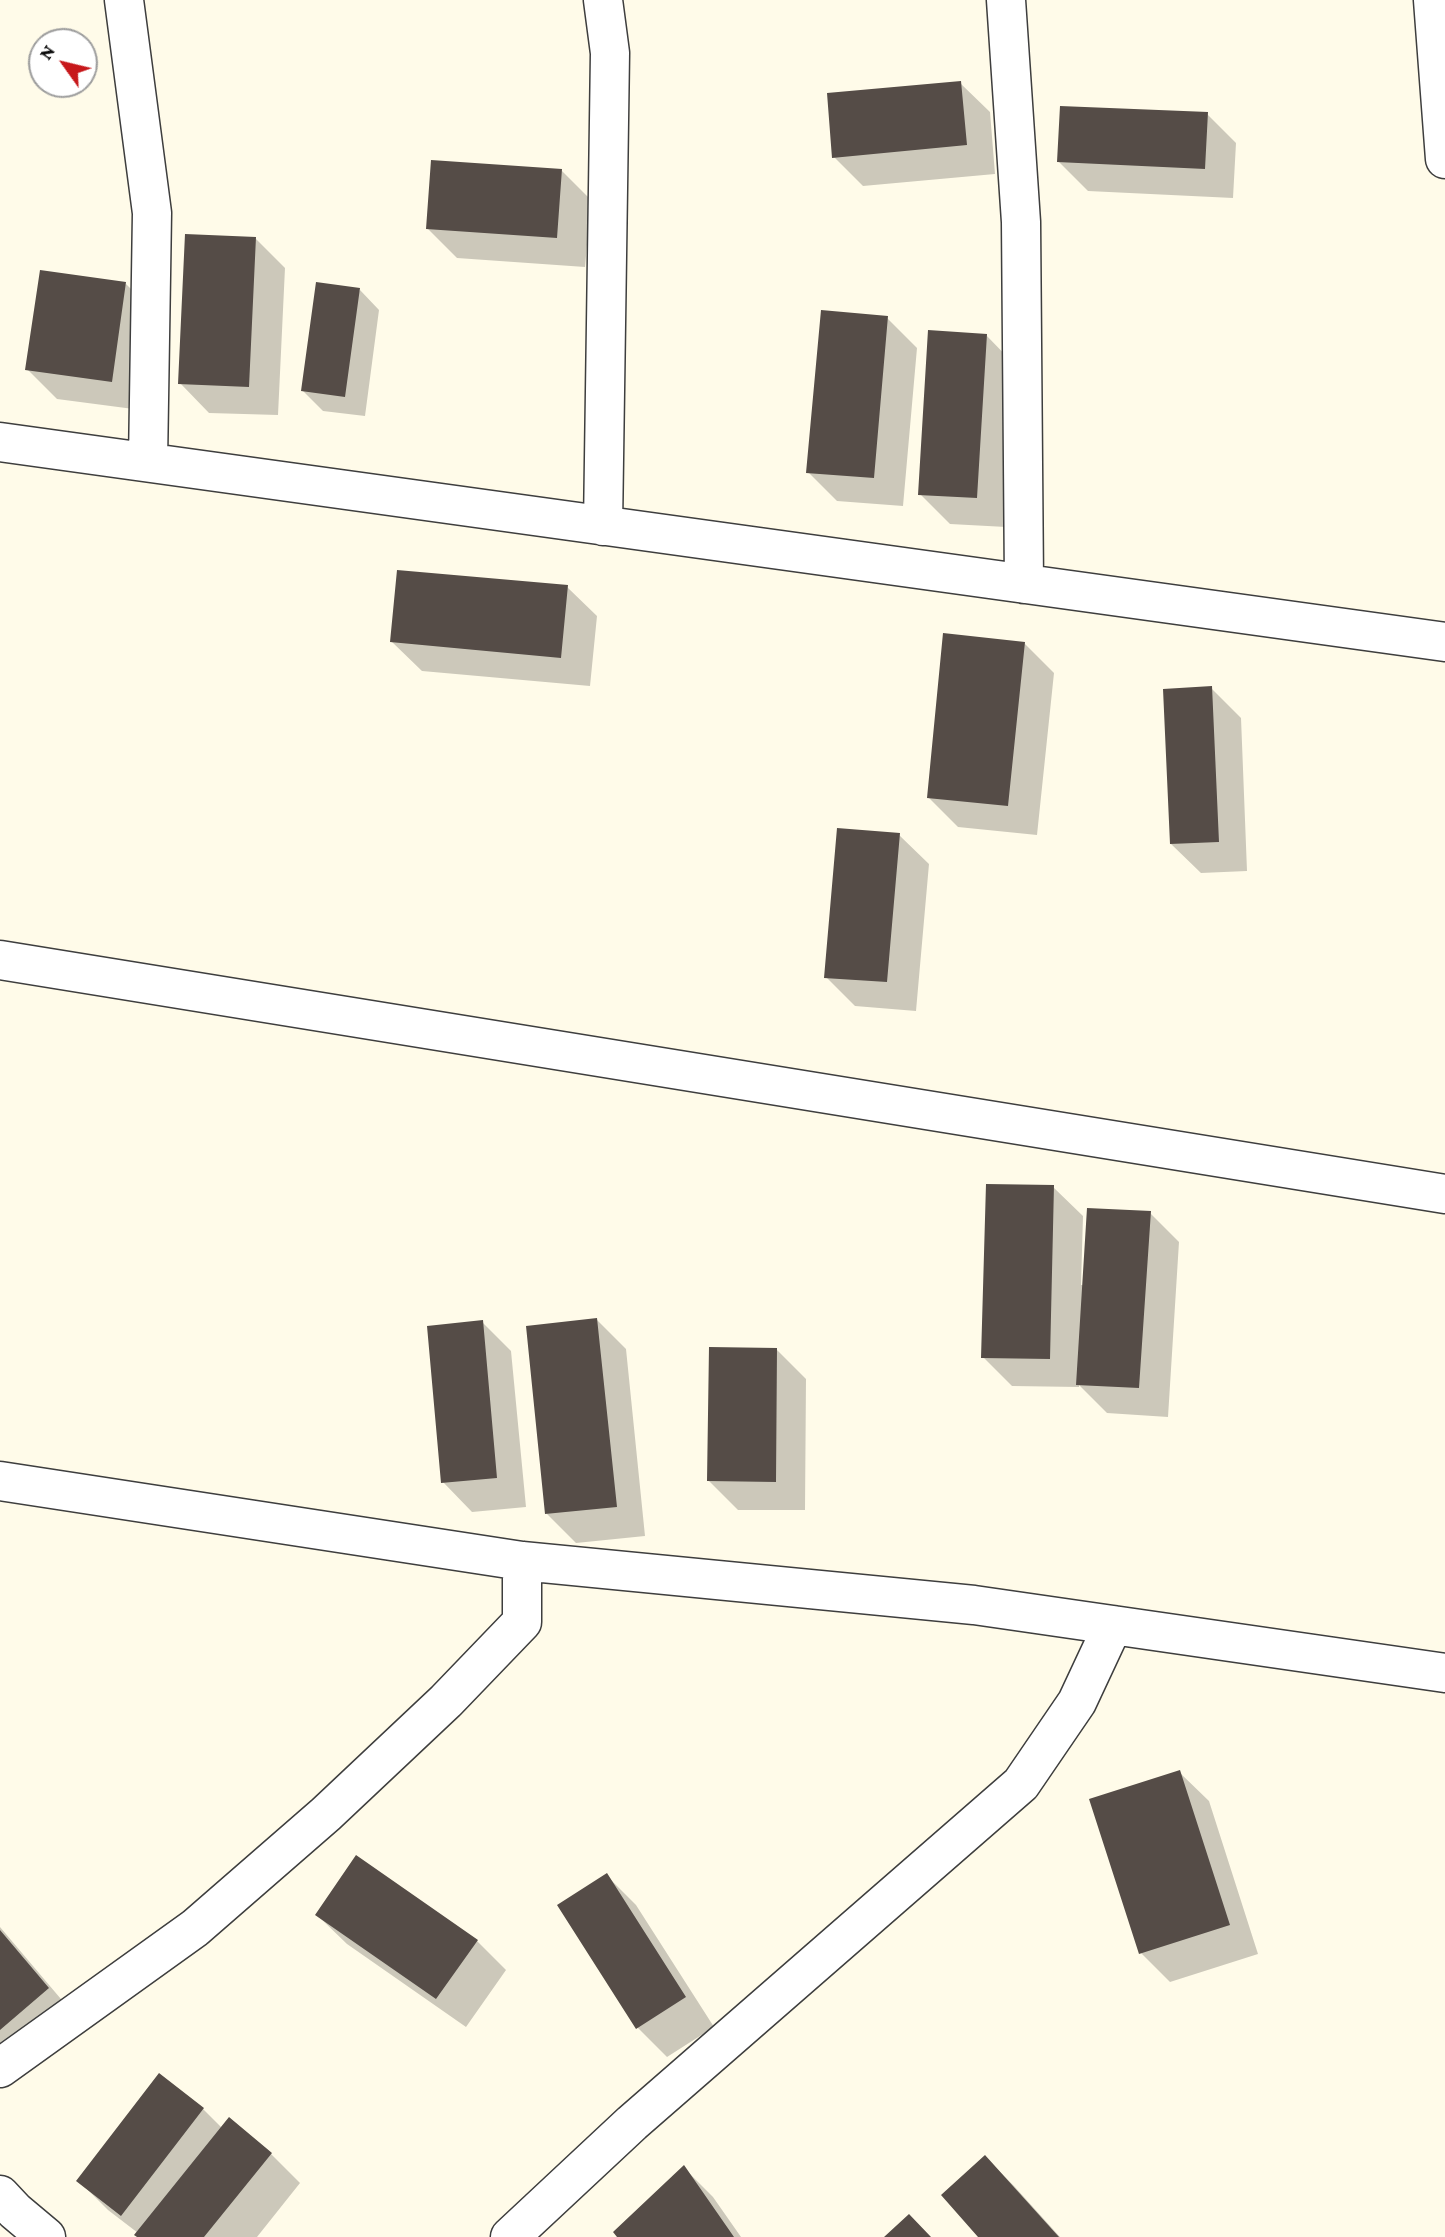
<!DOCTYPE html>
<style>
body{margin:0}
#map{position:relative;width:1445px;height:2237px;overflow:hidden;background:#fffbe9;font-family:"Crimson Pro",serif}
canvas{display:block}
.north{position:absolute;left:28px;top:28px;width:70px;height:70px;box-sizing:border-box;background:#fff;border:2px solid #9d9d9d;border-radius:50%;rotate:304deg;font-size:19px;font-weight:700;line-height:28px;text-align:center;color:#0b0b0b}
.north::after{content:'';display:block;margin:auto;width:24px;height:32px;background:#c7181b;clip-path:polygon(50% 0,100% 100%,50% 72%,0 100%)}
</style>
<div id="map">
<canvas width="1445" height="2237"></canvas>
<div class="north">N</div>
</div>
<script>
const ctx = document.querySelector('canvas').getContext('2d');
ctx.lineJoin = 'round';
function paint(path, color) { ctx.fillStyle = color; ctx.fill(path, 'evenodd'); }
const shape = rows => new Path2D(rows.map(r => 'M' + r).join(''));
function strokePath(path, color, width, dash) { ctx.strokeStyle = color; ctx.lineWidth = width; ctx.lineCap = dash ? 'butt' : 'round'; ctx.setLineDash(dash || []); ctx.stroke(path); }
paint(shape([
 [960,83,990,112,995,174,863,186,834,157],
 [1207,114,1236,143,1233,198,1088,191,1059,162],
 [562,171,591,200,585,267,457,258,427,228],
 [255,238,285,268,278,415,209,413,180,383],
 [126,284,155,313,141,410,57,399,27,369],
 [360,290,379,310,365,416,323,411,303,391],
 [887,318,917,348,903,506,837,501,808,472],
 [986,335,1015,365,1006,527,950,524,920,494],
 [567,587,597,616,590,686,422,671,392,642],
 [1024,643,1054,673,1037,835,958,827,929,798],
 [1211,688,1241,718,1247,871,1201,873,1171,844],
 [899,835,929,864,916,1011,855,1006,826,977],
 [1053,1187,1083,1216,1081,1285,1084,1285,1150,1213,1179,1242,1168,1417,1107,1413,1079,1385,1079,1387,1012,1386,983,1357],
 [596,1319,626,1349,645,1536,576,1543,547,1514],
 [482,1322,511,1351,526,1507,472,1512,443,1482],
 [777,1350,806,1379,805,1510,738,1510,709,1481],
 [1179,1772,1209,1801,1258,1954,1170,1982,1141,1953],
 [607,1876,636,1905,714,2027,667,2057,638,2028],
 [317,1915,477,1941,506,1970,466,2027,347,1944],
 [0,1927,77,2018,0,2077],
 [203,2109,222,2128,229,2119,271,2154,300,2183,257,2237,139,2237,138,2233,108,2210,79,2181],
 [985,2157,1014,2186,1060,2237,981,2237],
 [684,2168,713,2197,741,2237,620,2237]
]), '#0003');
paint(shape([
 [961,81,967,145,832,158,827,93],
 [1060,106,1208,112,1205,169,1057,162],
 [431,160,562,169,557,238,426,229],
 [185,234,256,237,249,387,178,384],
 [40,270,126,282,112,382,25,370],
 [316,282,360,288,345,397,301,391],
 [821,310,888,316,874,478,806,473],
 [928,330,987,334,977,498,918,495],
 [397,570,568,585,561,658,390,642],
 [943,633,1025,642,1008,806,927,798],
 [1212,686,1219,842,1170,844,1163,689],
 [837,828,900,833,887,982,824,978],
 [986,1184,1054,1185,1050,1359,981,1358],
 [1087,1208,1151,1211,1139,1388,1076,1385],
 [597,1318,617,1507,545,1514,526,1326],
 [483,1320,497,1478,441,1483,427,1326],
 [709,1347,777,1348,776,1482,707,1481],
 [1180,1770,1230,1925,1139,1954,1089,1799],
 [356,1855,478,1940,436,1999,315,1915],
 [607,1873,686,1997,636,2029,557,1905],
 [0,1930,49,1988,0,2030],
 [159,2073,204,2108,121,2216,76,2181],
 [229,2117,272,2153,204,2237,137,2237,134,2235],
 [985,2155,1059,2237,978,2237,941,2195],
 [684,2165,734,2237,617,2237,613,2232],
 [909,2214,931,2237,884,2237]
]), '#554c47');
const street = shape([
 [124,0,152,213,148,462],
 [603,0,610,53,603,526],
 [1006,0,1021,222,1024,584],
 [1433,0,1445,159],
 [0,442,1445,642],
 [0,960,1445,1194],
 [0,1481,522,1561,974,1605,1445,1673],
 [0,2068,195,1928,326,1814,446,1701,522,1622,522,1561],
 [0,2195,15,2211,46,2237],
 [510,2237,632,2123,1021,1784,1077,1702,1113,1625]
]);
strokePath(street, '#3e3e3e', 41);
strokePath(street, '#fff', 38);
</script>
